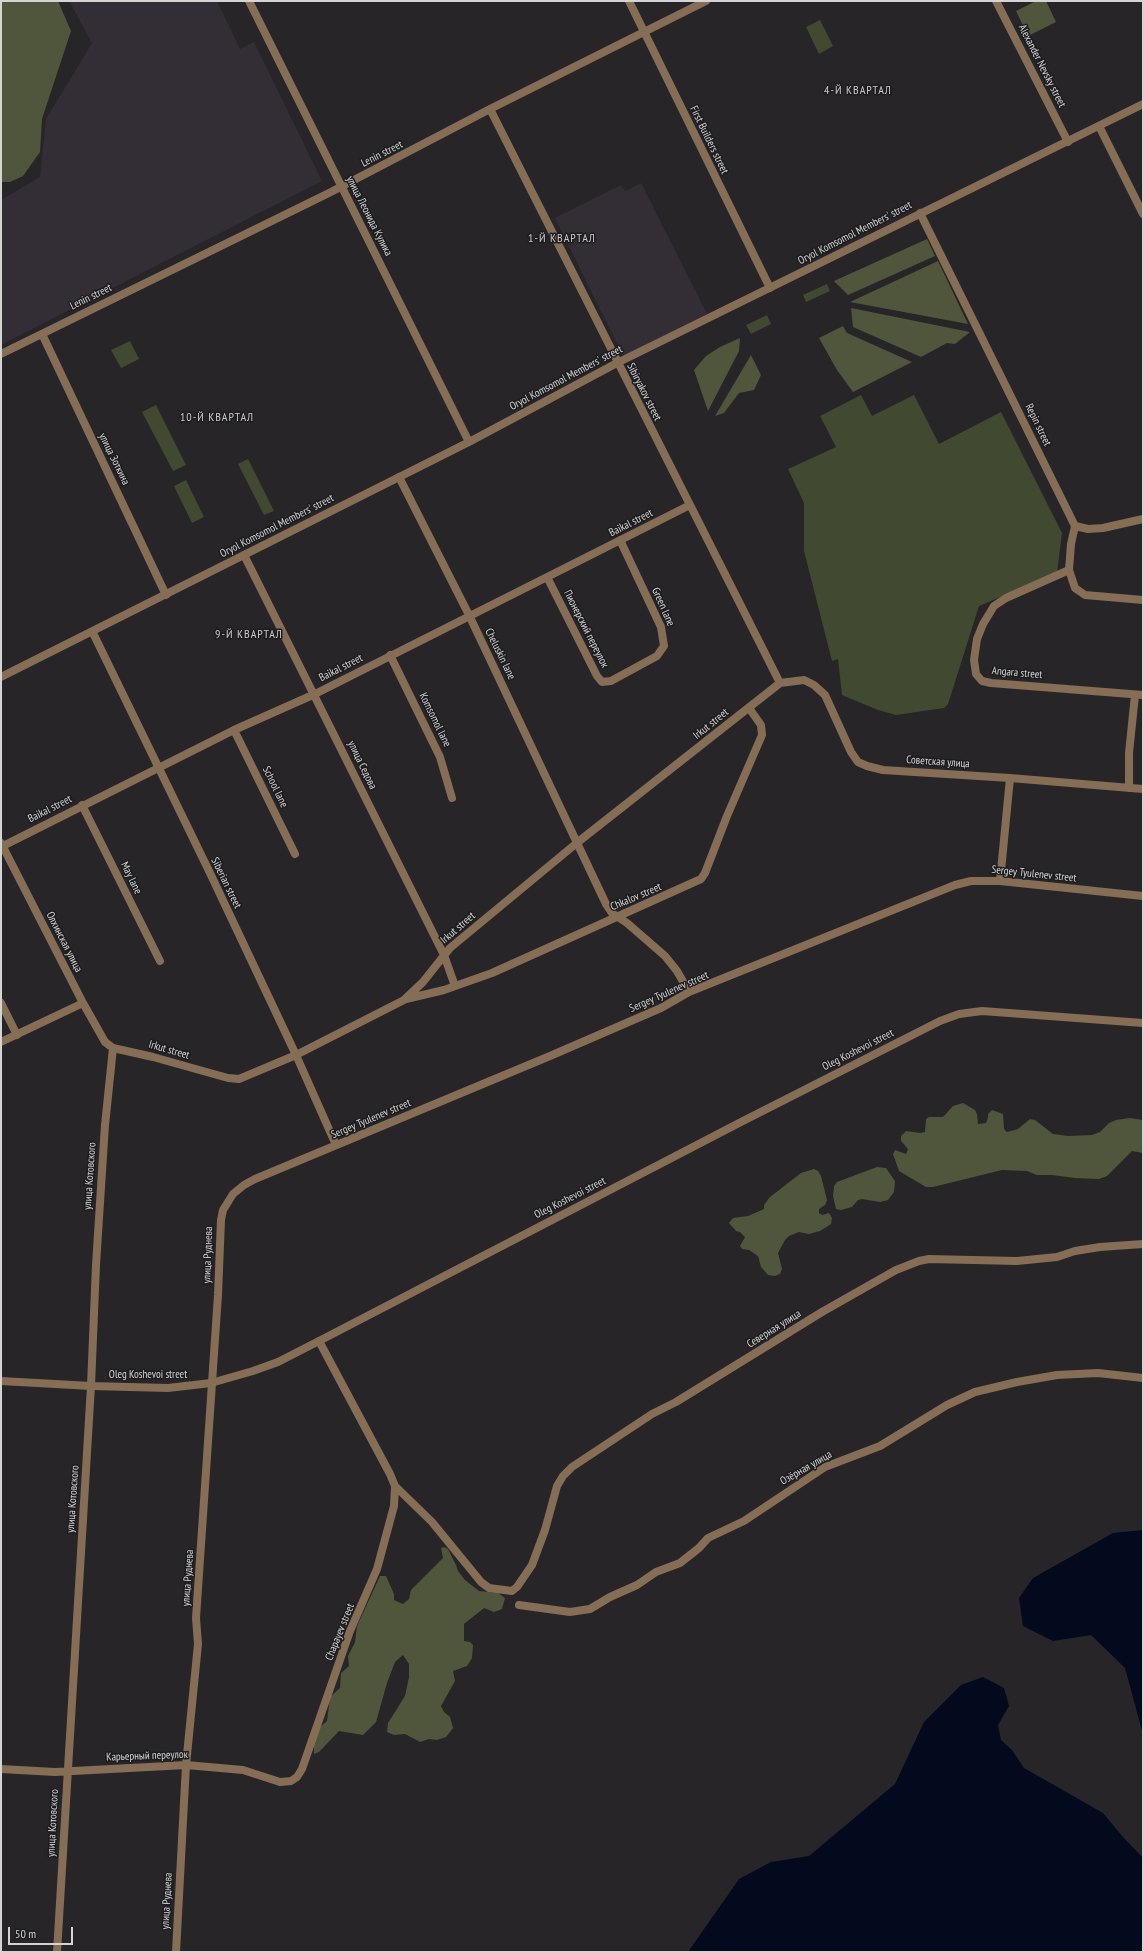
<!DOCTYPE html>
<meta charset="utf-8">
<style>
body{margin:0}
#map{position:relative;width:1144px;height:1953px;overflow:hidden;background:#272527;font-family:"PT Sans Narrow",sans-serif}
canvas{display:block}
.frame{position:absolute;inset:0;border:2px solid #d5d4d5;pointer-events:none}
.scale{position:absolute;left:8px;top:1927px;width:65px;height:18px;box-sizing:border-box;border:2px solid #d5d4d5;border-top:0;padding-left:5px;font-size:12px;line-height:14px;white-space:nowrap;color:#d5d4d5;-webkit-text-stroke:3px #1d1c1e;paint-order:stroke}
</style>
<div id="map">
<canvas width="1144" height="1953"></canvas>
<div class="frame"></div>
<div class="scale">50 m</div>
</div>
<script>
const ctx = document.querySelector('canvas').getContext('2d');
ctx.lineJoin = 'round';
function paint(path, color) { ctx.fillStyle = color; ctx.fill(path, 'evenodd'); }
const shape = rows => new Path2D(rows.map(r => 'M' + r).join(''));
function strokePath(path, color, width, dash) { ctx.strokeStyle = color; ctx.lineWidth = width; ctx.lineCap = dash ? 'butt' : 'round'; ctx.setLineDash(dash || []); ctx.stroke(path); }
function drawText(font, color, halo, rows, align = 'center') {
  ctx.font = font + ' "PT Sans Narrow",sans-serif'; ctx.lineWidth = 3; ctx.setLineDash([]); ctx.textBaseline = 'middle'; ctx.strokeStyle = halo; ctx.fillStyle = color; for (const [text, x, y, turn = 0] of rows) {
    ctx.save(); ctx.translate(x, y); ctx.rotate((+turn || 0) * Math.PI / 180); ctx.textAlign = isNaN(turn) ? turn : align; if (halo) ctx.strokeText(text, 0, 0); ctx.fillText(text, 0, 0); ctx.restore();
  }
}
paint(shape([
 [69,1,217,1,240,49,254,42,322,181,1,345,1,200,40,177,46,119,92,43],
 [641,183,707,314,623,356,555,218,621,185,625,191]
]), '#332e35');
paint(shape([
 [820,20,833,46,819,54,806,27],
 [827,284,830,291,806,302,803,295],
 [767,315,771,324,751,334,746,325],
 [130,341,139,359,121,368,111,350],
 [861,395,872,416,914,395,939,444,1001,412,1062,533,1057,573,979,606,948,704,944,708,896,715,878,710,842,695,838,659,832,661,804,551,804,503,788,469,836,447,820,416],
 [156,405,186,465,173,471,142,412],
 [248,459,274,511,264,515,238,464],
 [186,480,204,517,192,523,174,486]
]), '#424931');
paint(shape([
 [1,1,58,1,71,31,42,119,40,152,23,176,10,182,1,182],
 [1036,1,1046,1,1056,22,1028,36,1016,11],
 [927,239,935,256,848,295,834,281],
 [938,261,968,324,850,302],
 [851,308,970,332,955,344,947,343,921,357,853,327],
 [843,326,847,333,912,362,853,392,837,370,819,338],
 [740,338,739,351,708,411,694,370,706,356,720,347],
 [751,355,761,375,754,390,739,393,724,413,715,416],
 [963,1103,975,1110,977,1114,978,1124,986,1123,988,1117,988,1114,992,1110,1003,1114,1004,1129,1007,1132,1018,1129,1030,1119,1035,1120,1053,1134,1068,1136,1092,1135,1100,1132,1109,1123,1116,1120,1130,1118,1143,1120,1143,1153,1132,1151,1107,1176,1099,1179,1075,1178,1052,1175,1037,1175,1027,1171,1002,1170,933,1187,926,1187,899,1171,893,1154,895,1150,906,1154,908,1149,901,1141,901,1136,906,1131,920,1133,925,1132,926,1119,929,1117,943,1117,953,1106],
 [877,1167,886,1168,895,1181,894,1192,888,1200,880,1202,862,1199,858,1200,852,1207,841,1210,836,1209,833,1196,834,1186,837,1182],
 [814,1169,818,1171,821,1176,827,1200,825,1205,819,1209,819,1213,822,1215,829,1213,832,1218,831,1224,820,1231,809,1234,799,1232,789,1236,785,1240,778,1253,782,1269,780,1274,775,1276,768,1275,761,1267,758,1256,749,1250,742,1249,740,1246,745,1237,740,1232,736,1231,729,1223,733,1218,748,1216,764,1209,764,1205,770,1197,801,1173],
 [444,1547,448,1549,456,1565,458,1571,465,1580,479,1591,498,1593,505,1598,502,1609,494,1612,484,1608,464,1624,464,1641,470,1642,473,1645,472,1658,467,1666,453,1671,455,1681,441,1706,444,1712,450,1717,453,1728,446,1737,437,1740,429,1739,420,1742,405,1734,394,1735,387,1732,388,1723,405,1696,409,1677,409,1664,403,1655,395,1662,387,1683,376,1722,363,1735,339,1731,319,1752,314,1754,314,1744,318,1729,327,1721,330,1697,340,1688,341,1673,349,1666,348,1656,355,1642,357,1626,380,1576,386,1576,394,1594,394,1600,403,1604,409,1599,411,1590,443,1558,441,1548]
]), '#4f563c');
paint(shape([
 [1143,1530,1143,1734,1125,1668,1091,1635,1053,1641,1023,1626,1019,1598,1033,1578,1113,1533],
 [983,1677,1004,1688,1009,1706,998,1725,1001,1740,1012,1750,1024,1768,1103,1813,1123,1837,1143,1858,1143,1952,688,1952,739,1879,771,1862,809,1856,895,1784,924,1722,961,1685]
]), '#040a1d');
strokePath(shape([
 [629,1,770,288],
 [996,1,1068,142],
 [490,109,780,683],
 [1099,126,1143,214],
 [42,334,166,595],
 [1,354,331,192,490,109,706,1],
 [399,477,469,615,606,904,612,913,627,923,665,956,677,971,689,992],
 [1075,526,1071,544,1069,570,1075,588,1085,595,1143,600],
 [244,555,444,955,455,986],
 [1069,570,1006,598,994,606,983,624,977,639,974,660,976,674,982,681,991,683,1143,695],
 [547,577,597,676,602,682,611,681,657,656,664,646,661,627,620,540],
 [93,633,210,873,296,1055,336,1145],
 [390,655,440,757,452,798],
 [234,730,295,854],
 [1129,788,1129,753,1135,695],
 [82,805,160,961],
 [1,843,83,1003,105,1042,113,1048,153,1057,228,1078,239,1079,296,1055,404,1000,423,982,450,948,578,842,780,683,804,680,814,685,825,695,851,752,858,762,867,766,883,770,1010,778,1143,789],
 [1,847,234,730,315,694,690,505],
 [1000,881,1010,778],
 [406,999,444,990,492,973,701,879,705,873,727,816,762,735,761,725,749,708],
 [1,1003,17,1035],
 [1,1042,83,1003],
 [395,1486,432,1522,481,1582,489,1588,512,1591,517,1587,532,1565,545,1530,557,1486,563,1476,572,1467,652,1414,676,1402,822,1312,896,1270,919,1261,929,1259,1017,1261,1057,1257,1075,1251,1100,1247,1143,1244],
 [519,1605,570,1612,590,1609,610,1597,637,1585,656,1572,680,1563,699,1548,708,1538,744,1521,825,1467,880,1446,947,1405,975,1392,1017,1382,1057,1375,1098,1373,1143,1378],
 [1,1769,55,1772,186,1765,243,1770,280,1782,291,1781,297,1777,302,1769,350,1631,377,1569,394,1506,395,1486,390,1474,319,1341],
 [57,1952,91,1386,96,1265,105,1125,113,1048],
 [176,1952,186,1765,198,1644,196,1618,218,1295,221,1220,223,1210,233,1194,244,1185,255,1179,550,1056,661,1008,689,992,955,885,971,881,1000,881,1143,896]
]), '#856d56', 8);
strokePath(shape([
 [249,1,469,442],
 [920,213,1075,526,1088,529,1103,528,1143,519],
 [1,677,469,442,617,363,1143,104],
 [1,1381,91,1386,168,1388,211,1383,253,1371,278,1362,319,1341,741,1122,940,1021,959,1014,982,1011,1143,1023]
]), '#856d56', 8);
drawText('11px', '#d5d4d5', '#1d1c1e', [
 ["Alexander Nevsky street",1042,66,63],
 ["First Builders street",709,140,64],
 ["Lenin street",382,154,-27],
 ["улица Леонида Кулика",369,216,63],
 ["Oryol Komsomol Members' street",855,233,-27],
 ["Lenin street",91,297,-26],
 ["Oryol Komsomol Members' street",566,378,-28],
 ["Sibiryakov street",644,392,63],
 ["Repin street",1038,425,64],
 ["улица Зоткина",114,459,64],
 ["Baikal street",631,523,-27],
 ["Oryol Komsomol Members' street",277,526,-27],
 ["Green lane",663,607,66],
 ["Пионерский переулок",586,629,63],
 ["Cheluskin lane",500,654,64],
 ["Baikal street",341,668,-27],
 ["Angara street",1017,673,5],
 ["Komsomol lane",435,720,64],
 ["Irkut street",711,724,-39],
 ["Советская улица",938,762,4],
 ["улица Седова",362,765,64],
 ["School lane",275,787,64],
 ["Baikal street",50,809,-27],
 ["Sergey Tyulenev street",1034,874,6],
 ["May lane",131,878,64],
 ["Siberian street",226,883,64],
 ["Chkalov street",636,897,-23],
 ["Irkut street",458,928,-41],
 ["Олхинская улица",64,942,63],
 ["Sergey Tyulenev street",669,992,-24],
 ["Irkut street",169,1050,16],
 ["Oleg Koshevoi street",858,1050,-27],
 ["Sergey Tyulenev street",371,1119,-23],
 ["улица Котовского",90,1176,-86],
 ["Oleg Koshevoi street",570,1198,-27],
 ["улица Руднева",208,1255,-88],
 ["Северная улица",774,1329,-32],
 ["Oleg Koshevoi street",148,1375],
 ["Озёрная улица",806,1468,-30],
 ["улица Котовского",73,1499,-86],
 ["улица Руднева",188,1578,-86],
 ["Chapayev street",340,1632,-68],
 ["Карьерный переулок",147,1756,-2],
 ["улица Котовского",53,1823,-87],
 ["улица Руднева",167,1901,-87]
]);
ctx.letterSpacing = '1px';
drawText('12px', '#cac8cb', '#1d1c1e', [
 ["4-Й КВАРТАЛ",858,91],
 ["1-Й КВАРТАЛ",562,239],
 ["10-Й КВАРТАЛ",217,418],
 ["9-Й КВАРТАЛ",249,635]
]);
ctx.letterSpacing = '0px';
</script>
